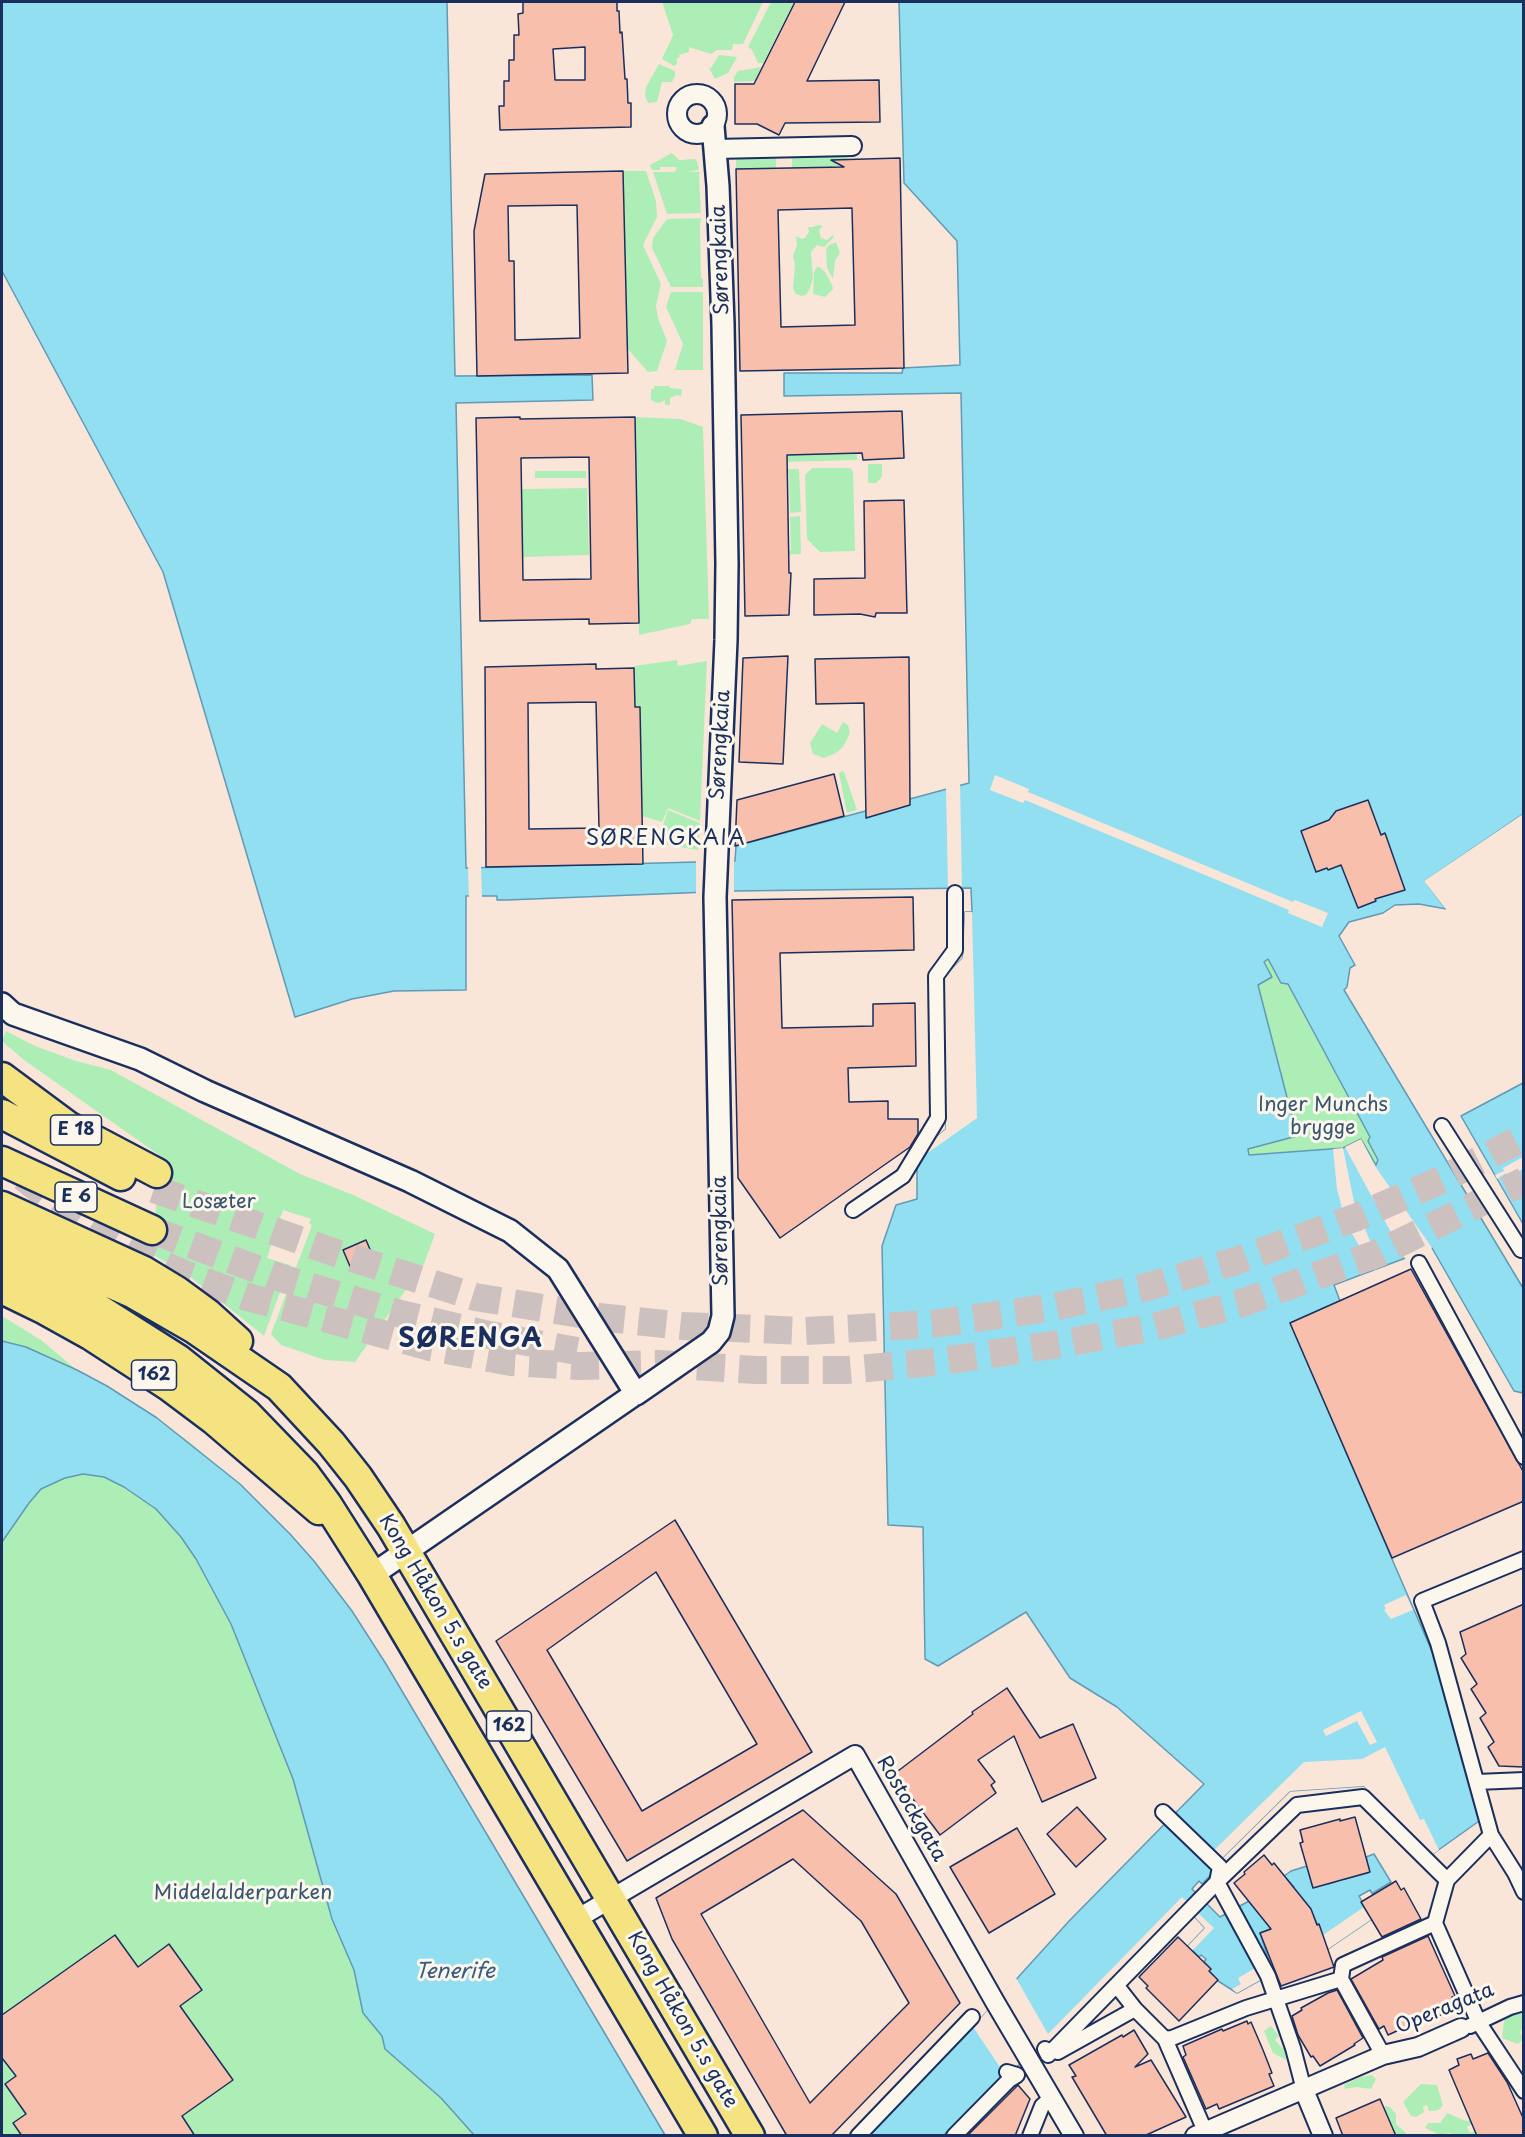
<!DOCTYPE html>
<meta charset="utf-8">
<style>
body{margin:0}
#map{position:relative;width:1525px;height:2137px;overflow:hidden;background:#fae6d9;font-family:"Playpen Sans",sans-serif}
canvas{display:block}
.frame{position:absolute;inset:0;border:3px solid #1b2f5e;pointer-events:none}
</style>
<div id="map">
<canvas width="1525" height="2137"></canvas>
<div class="frame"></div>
</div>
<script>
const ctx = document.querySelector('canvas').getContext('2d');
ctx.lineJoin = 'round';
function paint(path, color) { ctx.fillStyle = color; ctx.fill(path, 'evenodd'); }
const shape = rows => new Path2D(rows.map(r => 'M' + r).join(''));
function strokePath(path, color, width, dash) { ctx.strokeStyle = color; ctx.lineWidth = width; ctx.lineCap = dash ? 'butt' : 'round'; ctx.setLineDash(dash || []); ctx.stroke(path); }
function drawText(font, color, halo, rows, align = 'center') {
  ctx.font = font + ' "Playpen Sans",sans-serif'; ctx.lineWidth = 6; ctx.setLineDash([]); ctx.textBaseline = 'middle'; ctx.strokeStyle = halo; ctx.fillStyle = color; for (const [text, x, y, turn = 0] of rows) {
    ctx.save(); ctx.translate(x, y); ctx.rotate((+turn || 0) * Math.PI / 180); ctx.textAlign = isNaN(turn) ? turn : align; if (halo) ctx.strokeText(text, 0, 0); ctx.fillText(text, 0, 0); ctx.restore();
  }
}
paint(shape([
 [662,2,763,2,743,44,733,44,732,50,717,50,711,54,689,47,689,52,679,55,680,57,677,58,677,64,674,66,662,59,673,35],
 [771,2,794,2,763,63,758,63,752,50,748,47],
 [719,55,737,57,728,73,715,79,709,68,711,68],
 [659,64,675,71,675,76,672,82,662,82,657,102,648,103,645,96,646,87],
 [761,67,755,81,734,82,734,77,738,71],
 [672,153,679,160,695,159,697,161,699,170,688,172,700,172,699,175,701,213,667,214,653,172,673,172,676,171,676,167,660,167,660,170,652,170,650,165],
 [847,154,847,167,792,168,792,155],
 [736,156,776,156,776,168,736,169],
 [623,171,646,171,656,201,657,217,643,245,661,284,656,306,658,318,667,341,657,371,648,372,627,348],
 [701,218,700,227,701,278,703,279,703,287,671,287,652,248,653,238,667,219],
 [818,225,823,226,819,230,821,238,827,240,833,235,834,237,824,247,817,245,811,252,813,278,810,288,806,295,801,296,796,294,793,289,795,265,793,256,797,245,796,236,802,239,805,238,809,232,808,227,813,227],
 [836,242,840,253,835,261,833,279,827,268,826,249,829,245],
 [819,267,825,272,832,285,833,289,825,297,813,294,814,272,817,267],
 [671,292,703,292,703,370,675,370,683,344,666,307],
 [654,386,670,386,669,388,682,389,681,396,677,395,670,398,670,405,665,405,665,400,659,403,655,402,651,400,651,389,654,389],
 [635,417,680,419,703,427,709,619,692,619,690,624,639,635],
 [857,453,857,460,784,462,783,455],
 [868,464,882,464,882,477,876,483,868,483],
 [812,468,850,468,853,471,855,551,820,552,807,539,805,475],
 [779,469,799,469,801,512,790,513,789,473,779,473],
 [535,471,586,471,586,478,535,478],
 [587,488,589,555,523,557,521,489],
 [800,516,801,554,782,555,779,551,791,551,790,517],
 [677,660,678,666,707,661,700,821,668,808,669,806,662,822,642,816,639,707,635,707,634,666],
 [843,722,848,725,850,733,843,747,836,753,824,758,813,754,810,743,822,724,837,733],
 [842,771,844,772,857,810,847,813,839,773],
 [668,810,700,823,698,850,662,844,661,832],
 [1268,959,1281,983,1288,984,1370,1137,1368,1141,1379,1161,1375,1166,1345,1147,1249,1155,1247,1149,1297,1136,1258,984,1264,961],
 [6,1031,35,1046,76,1061,111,1070,300,1174,351,1194,435,1234,424,1264,355,1362,325,1360,281,1345,271,1334,312,1225,309,1224,311,1219,283,1210,267,1258,290,1265,264,1336,188,1275,153,1255,159,1155,24,1060,2,1041],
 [2,1316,41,1340,77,1370,107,1386,157,1418,188,1441,240,1484,290,1534,314,1561,352,1611,386,1664,665,2135,2,2135],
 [1511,2009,1523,2011,1523,2026,1520,2033,1523,2036,1523,2039,1518,2044,1502,2038,1505,2014],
 [1271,2026,1279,2036,1275,2040,1282,2048,1286,2045,1290,2049,1286,2060,1273,2053,1264,2031],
 [1372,2075,1376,2079,1371,2089,1356,2087,1345,2089,1344,2085,1361,2077],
 [1421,2084,1437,2085,1443,2105,1440,2109,1435,2111,1429,2111,1427,2105,1423,2107,1424,2112,1416,2117,1411,2116,1403,2102],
 [1386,2106,1390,2107,1396,2114,1396,2124,1406,2133,1406,2135,1396,2135,1384,2107],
 [1447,2113,1466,2121,1471,2120,1472,2124,1467,2127,1470,2133,1475,2131,1477,2135,1453,2135,1449,2133,1440,2135,1425,2128,1428,2123,1440,2123]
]), '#adeeb7');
const water = shape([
 [2,2,447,2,455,376,592,375,593,400,456,403,466,868,735,861,736,846,969,783,961,393,784,396,784,373,902,373,903,368,960,365,957,241,904,183,899,2,1523,2,1523,814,1425,881,1446,909,1419,904,1395,905,1383,913,1349,922,1339,936,1355,965,1350,968,1347,987,1344,990,1523,1288,1523,1393,1514,1391,1432,1248,1334,1285,1340,1301,1290,1323,1440,1670,1482,1819,1430,1856,1364,1786,1290,1791,1213,1867,1216,1870,1202,1884,1199,1881,1192,1889,1220,1917,1249,1901,1260,1914,1294,1887,1284,1876,1291,1871,1307,1866,1312,1885,1326,1881,1328,1884,1335,1882,1334,1879,1345,1879,1368,1873,1365,1861,1367,1860,1366,1857,1374,1854,1391,1882,1373,1893,1373,1895,1370,1890,1359,1896,1372,1919,1328,1949,1312,1912,1260,1933,1273,1973,1237,1993,1218,1981,1209,1971,1211,1969,1204,1962,1206,1959,1201,1955,1199,1957,1188,1946,1205,1928,1194,1916,1197,1912,1187,1902,1053,2044,1004,2074,944,2135,868,2135,973,2027,1070,1920,1204,1784,1117,1707,1070,1678,1026,1612,938,1666,925,1659,923,1527,888,1525,882,1246,896,1205,917,1199,917,1165,921,1150,946,1129,942,979,963,958,965,912,972,912,971,888,734,891,507,900,497,900,497,896,466,896,466,990,394,991,352,999,295,1017,163,572,2,271,2,2],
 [1268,959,1281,983,1288,984,1370,1137,1368,1141,1378,1160,1376,1165,1361,1139,1343,1148,1249,1155,1248,1149,1297,1136,1258,985,1272,977,1264,962,1268,959],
 [1523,1083,1523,1224,1461,1116,1523,1083],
 [2,1341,26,1347,77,1370,107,1386,157,1418,240,1484,290,1534,314,1561,352,1611,386,1664,665,2135,474,2135,441,2098,385,2049,382,2036,363,2013,354,1970,332,1919,293,1779,231,1624,196,1559,181,1537,156,1509,124,1487,104,1477,83,1474,65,1478,41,1489,29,1503,2,1542,2,1341]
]);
paint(water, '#91dff0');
strokePath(water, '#6299b6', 1.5);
paint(shape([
 [995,775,1029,789,1028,792,1293,902,1295,900,1328,913,1322,927,1288,913,1289,910,1025,800,1023,803,990,790],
 [960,782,962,890,948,890,946,786],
 [1523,814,1524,818,1429,882,1449,908,1448,912,1424,881],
 [732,855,734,855,734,894,696,895,696,860,732,858],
 [468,864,481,864,482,899,469,899],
 [965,912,972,912,977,1118,922,1157,921,1150,946,1129,942,979,963,958],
 [1361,1139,1375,1166,1432,1248,1430,1252,1407,1262,1345,1147],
 [1343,1148,1354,1202,1370,1241,1385,1265,1374,1270,1351,1232,1343,1212,1337,1189,1333,1149],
 [1523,1157,1523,1169,1508,1177,1506,1173,1497,1179,1495,1175,1504,1171,1503,1168],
 [1406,1595,1413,1610,1391,1619,1384,1610,1386,1609,1384,1605],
 [1361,1711,1377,1742,1370,1745,1357,1721,1326,1736,1323,1730],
 [1385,1747,1420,1820,1424,1819,1439,1850,1430,1856,1364,1786,1290,1791,1213,1867,1205,1859,1304,1762,1362,1759],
 [1182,1897,1187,1902,1053,2044,1004,2073,973,2027,1016,1978,1048,2034],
 [1236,1905,1265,1956,1267,1955,1273,1973,1237,1993,1232,1989,1241,1984,1238,1978,1257,1967],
 [1364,1907,1372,1919,1328,1949,1323,1935],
 [1197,1912,1214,1928,1192,1951,1188,1946,1205,1928,1194,1916]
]), '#fae6d9');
const building = shape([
 [523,2,617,2,617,11,619,11,620,33,622,32,625,79,627,79,628,103,631,103,631,127,500,130,499,106,504,106,504,81,509,81,509,60,514,60,514,35,519,35,518,14,523,13,523,2],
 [585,47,585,80,555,80,553,49,585,47],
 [795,2,845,2,807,81,879,80,880,122,785,123,779,135,757,124,735,124,735,84,754,84,795,2],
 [900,158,904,368,740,371,736,169,844,167,831,160,900,158],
 [852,208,855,325,781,327,778,210,852,208],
 [623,171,628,373,477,376,474,231,485,174,623,171],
 [577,205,580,338,515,340,514,261,509,261,508,206,577,205],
 [902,411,904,458,863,460,862,453,787,455,789,573,791,573,789,615,745,616,741,415,902,411],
 [520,417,520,419,635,417,639,623,589,624,589,619,480,621,476,418,520,417],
 [589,457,591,579,523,580,521,458,589,457],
 [904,500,907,613,876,613,875,617,860,614,814,615,814,579,865,578,864,501,904,500],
 [788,656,783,764,739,762,743,658,788,656],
 [909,657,910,805,866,818,864,703,816,704,815,659,909,657],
 [596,664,596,669,634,668,635,707,640,707,643,864,486,867,485,667,596,664],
 [596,702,599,828,529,829,528,703,596,702],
 [834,774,844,816,735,846,737,800,834,774],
 [1368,800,1381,835,1385,833,1405,890,1375,899,1376,901,1358,908,1341,865,1328,870,1327,868,1316,872,1301,831,1329,820,1336,811,1368,800],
 [913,897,914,950,780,953,782,1028,873,1026,873,1004,915,1003,916,1066,848,1068,849,1102,888,1101,888,1119,918,1119,918,1134,910,1147,780,1238,738,1178,732,900,913,897],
 [366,1240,375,1261,352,1271,343,1250,366,1240],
 [1411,1269,1524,1473,1524,1501,1392,1558,1290,1323,1411,1269],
 [675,1520,812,1752,627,1861,496,1641,675,1520],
 [656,1572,757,1744,642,1811,547,1650,656,1572],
 [1524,1604,1524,1767,1499,1766,1488,1747,1494,1742,1480,1718,1486,1713,1471,1689,1477,1684,1461,1658,1466,1654,1460,1632,1524,1604],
 [1007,1688,1040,1738,1073,1724,1096,1778,1042,1802,1014,1736,978,1760,995,1782,991,1785,996,1793,940,1835,894,1774,973,1714,972,1712,1007,1688],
 [1077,1807,1106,1839,1076,1867,1047,1834,1077,1807],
 [803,1810,896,1894,960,2003,831,2136,787,2136,672,1939,656,1898,803,1810],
 [793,1859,861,1921,909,2003,810,2103,701,1914,793,1859],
 [1355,1817,1370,1872,1313,1888,1300,1843,1303,1842,1300,1830,1340,1819,1340,1821,1355,1817],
 [1017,1828,1055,1894,989,1933,950,1867,1017,1828],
 [1264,1855,1272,1865,1274,1863,1311,1909,1317,1925,1319,1924,1334,1967,1281,1986,1260,1933,1271,1929,1234,1883,1245,1874,1244,1872,1264,1855],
 [1396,1881,1401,1890,1404,1888,1421,1919,1382,1937,1361,1902,1396,1881],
 [115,1935,138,1967,169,1944,202,1990,180,2006,233,2080,182,2116,195,2136,22,2136,13,2123,26,2114,5,2084,16,2076,2,2058,2,2015,115,1935],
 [1428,1936,1455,1996,1452,1997,1457,2008,1400,2032,1399,2030,1388,2035,1384,2026,1379,2029,1351,1979,1383,1960,1382,1957,1428,1936],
 [1178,1937,1211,1969,1209,1971,1218,1980,1179,2021,1146,1988,1148,1986,1139,1977,1178,1937],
 [1337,1990,1363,2038,1354,2044,1355,2045,1320,2066,1313,2056,1311,2057,1298,2035,1292,2016,1302,2010,1301,2008,1328,1993,1337,1990],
 [1247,2021,1248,2024,1251,2022,1263,2050,1272,2073,1269,2074,1274,2086,1219,2109,1217,2104,1206,2109,1183,2057,1186,2055,1183,2046,1222,2029,1223,2031,1247,2021],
 [1134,2030,1148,2054,1135,2067,1151,2060,1186,2117,1144,2136,1107,2136,1072,2077,1076,2076,1069,2065,1122,2035,1123,2037,1134,2030],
 [1488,2053,1507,2082,1524,2120,1524,2136,1477,2136,1449,2070,1459,2065,1457,2059,1471,2054,1473,2059,1488,2053],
 [1018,2085,1030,2099,1015,2136,967,2136,1018,2085],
 [1380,2099,1396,2136,1343,2136,1336,2118,1380,2099]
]);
paint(building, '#f7bfac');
strokePath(building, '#1b2f5e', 1.5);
strokePath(shape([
 [23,1177,62,1207,107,1236,137,1253,184,1274,244,1296,430,1347,511,1362,579,1366,659,1364,756,1370,846,1370,936,1362,1053,1345,1154,1327,1239,1304,1379,1253,1524,1181],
 [154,1189,339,1254,475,1297,599,1317,683,1326,805,1331,932,1324,1048,1308,1147,1287,1236,1261,1357,1217,1443,1179,1524,1137],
 [152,1230,281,1278,397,1313,489,1335,577,1351]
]), '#cdc1c0', 28, [28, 14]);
const pedestrian = shape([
 [1442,1126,1521,1250],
 [853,1210,903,1176,938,1118,936,976,955,950,955,893],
 [1419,1263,1524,1457],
 [1524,1559,1422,1601,1438,1643,1491,1835,1515,1873,1524,1892],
 [1477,1782,1524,1780],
 [1163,1812,1220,1867,1217,1882,1268,1976,1293,2048,1304,2090],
 [1491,1835,1447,1880,1435,1923,1479,2023,1524,2091],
 [1117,1986,1135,2009,1165,2039,1168,2044],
 [1470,2026,1510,2007,1524,2003],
 [1045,2049,1048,2055,1217,1882,1297,1805,1363,1797,1447,1880],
 [1058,2052,1135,2009],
 [1383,2055,1341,1979,1343,1965,1435,1923],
 [1205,2131,1165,2039,1172,2038,1246,2008,1341,1979],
 [858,2136,972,2017],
 [954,2136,1009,2080,1017,2075,1007,2072],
 [1030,2136,1042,2106,1051,2098]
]);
const minor = shape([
 '677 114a20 20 0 1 1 40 0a20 20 0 1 1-40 0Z',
 [715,149,852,146],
 [575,1920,855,1755,995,2002,1074,2136],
 [1304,2090,1323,2136],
 [1195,2136,1383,2055,1418,2047,1461,2028]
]);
const tertiary = shape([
 [2,1004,13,1014,140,1059,205,1091,410,1181,510,1231,558,1269,636,1394],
 [636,1394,711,1342,719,1332,723,1316,715,897,726,640,727,564,723,324,718,186,713,126],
 [372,1575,638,1392]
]);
const trunk = shape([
 [2,1077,68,1126,157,1173],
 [2,1114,121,1176],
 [2,1161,152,1230],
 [2,1206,144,1271,177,1291,207,1313,238,1341],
 [2,1235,134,1294,193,1328,279,1387,331,1443,358,1477,391,1526,750,2136],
 [2,1260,96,1307,178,1359,247,1414,305,1474,327,1504,372,1575,703,2136],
 [2,1289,45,1310,90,1335,170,1387,214,1420,319,1510]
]);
strokePath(pedestrian, '#1b2f5e', 18);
strokePath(minor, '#1b2f5e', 22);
strokePath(tertiary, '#1b2f5e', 26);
strokePath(trunk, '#1b2f5e', 33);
strokePath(pedestrian, '#fbf7ec', 14);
strokePath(minor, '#fbf7ec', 18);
strokePath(tertiary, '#fbf7ec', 21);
strokePath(trunk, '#f5e382', 28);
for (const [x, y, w] of [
 [76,1130,51],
 [76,1197,42],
 [154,1375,45],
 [509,1726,45]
]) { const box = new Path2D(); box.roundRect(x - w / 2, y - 15, w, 30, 4.5); ctx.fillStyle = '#fbf7ec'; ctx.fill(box); strokePath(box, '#1b2f5e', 1.5); }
drawText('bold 18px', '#1b2f5e', null, [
 ["E 18",76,1130],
 ["E 6",76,1197],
 ["162",154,1375],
 ["162",509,1726]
]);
drawText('20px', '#1b2f5e', '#fbf7ec', [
 ["Sørengkaia",721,260,-92],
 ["Sørengkaia",721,745,-87],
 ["Sørengkaia",721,1231,-91],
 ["Kong Håkon 5.s gate",435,1602,59],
 ["Rostockgata",911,1809,60],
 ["Operagata",1445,2009,-22],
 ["Kong Håkon 5.s gate",682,2020,60]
]);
drawText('20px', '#385570', '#fbf7ec', [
 ["Inger Munchs",1323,1105],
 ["brygge",1323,1128],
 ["Losæter",219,1202],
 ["Middelalderparken",243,1893]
]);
ctx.letterSpacing = '1.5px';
drawText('21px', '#1b2f5e', '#fbf7ec', [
 ["SØRENGKAIA",666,839]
]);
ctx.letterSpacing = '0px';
drawText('italic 21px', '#385b82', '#fbf7ec', [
 ["Tenerife",455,1972]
]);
ctx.letterSpacing = '1.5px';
drawText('bold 26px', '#1b2f5e', '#fbf7ec', [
 ["SØRENGA",471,1340]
]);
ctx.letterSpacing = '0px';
</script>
